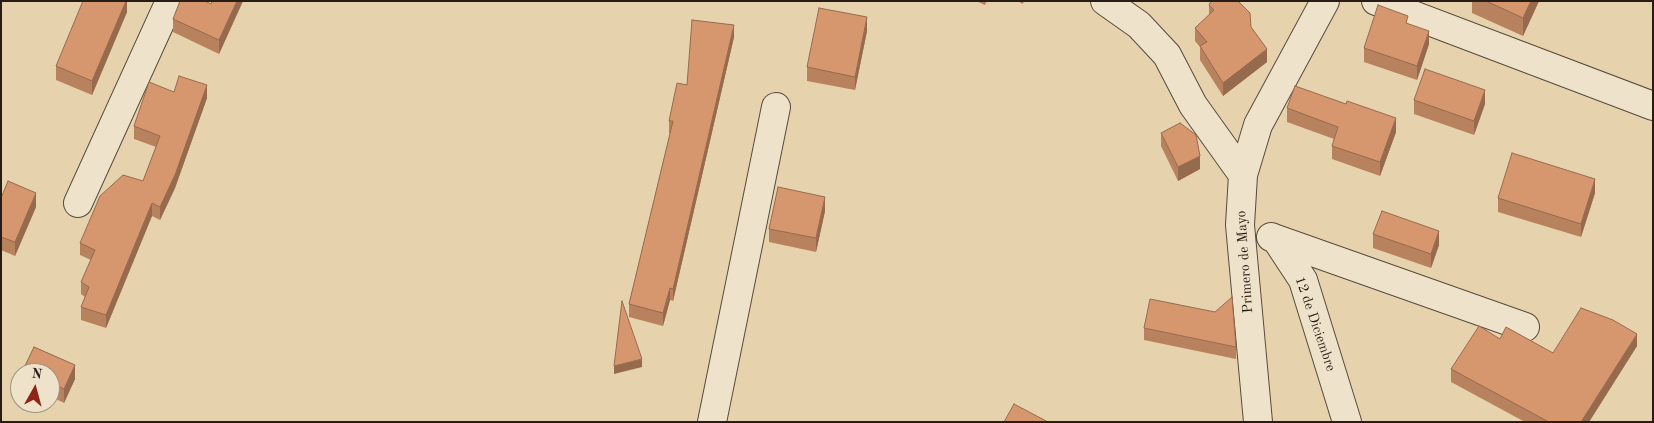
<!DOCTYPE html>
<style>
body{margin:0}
#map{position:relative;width:1654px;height:423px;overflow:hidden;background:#e6d3ae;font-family:"Old Standard TT",serif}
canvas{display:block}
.frame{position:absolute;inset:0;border:2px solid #281d15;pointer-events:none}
.north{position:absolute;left:10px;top:363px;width:50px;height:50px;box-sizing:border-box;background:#efe2ca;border:1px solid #9f9382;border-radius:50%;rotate:7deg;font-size:14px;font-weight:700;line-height:20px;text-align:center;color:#281d15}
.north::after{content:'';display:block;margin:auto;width:18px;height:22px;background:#8f2418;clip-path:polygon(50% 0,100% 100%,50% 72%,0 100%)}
</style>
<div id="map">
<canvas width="1654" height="423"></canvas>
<div class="frame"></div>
<div class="north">N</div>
</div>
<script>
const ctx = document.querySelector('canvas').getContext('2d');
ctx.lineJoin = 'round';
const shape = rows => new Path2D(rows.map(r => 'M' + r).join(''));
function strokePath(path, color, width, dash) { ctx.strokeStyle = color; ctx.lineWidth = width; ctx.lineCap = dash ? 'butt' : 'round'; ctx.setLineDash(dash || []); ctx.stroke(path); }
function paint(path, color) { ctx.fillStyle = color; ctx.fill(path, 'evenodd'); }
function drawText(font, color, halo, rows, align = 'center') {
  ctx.font = font + ' "Old Standard TT",serif'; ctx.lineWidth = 4; ctx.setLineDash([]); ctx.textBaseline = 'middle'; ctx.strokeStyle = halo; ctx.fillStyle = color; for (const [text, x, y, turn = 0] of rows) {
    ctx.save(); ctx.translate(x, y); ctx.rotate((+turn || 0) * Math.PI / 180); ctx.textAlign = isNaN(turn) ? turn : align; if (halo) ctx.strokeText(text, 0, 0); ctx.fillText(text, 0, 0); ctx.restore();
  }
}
const minor = shape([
 [1105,1,1139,25,1167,55,1193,105,1243,175],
 [1376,1,1653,106],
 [78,203,170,1],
 [1271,237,1276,239,1303,280,1347,422],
 [1276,239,1525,327],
 [712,422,776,107],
 [1258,422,1240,225,1243,175,1258,125,1325,1]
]);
strokePath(minor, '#584a3b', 30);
strokePath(minor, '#efe2ca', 28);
paint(shape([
 [127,1,127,12,92,95,56,80,56,66],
 [212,1,243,1,219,54,173,32,173,19,211,4],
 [976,1,987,1,985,5],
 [1017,1,1024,1,1023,4],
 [1472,1,1539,1,1523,36,1472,13],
 [1209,5,1251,27,1267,62,1223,96,1200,60,1200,47,1195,41,1195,28,1209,15],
 [1408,24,1429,44,1417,80,1364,62,1364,48],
 [867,31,855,90,807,81,807,67],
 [734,37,673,301,670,300,663,326,629,317,629,304,670,133,669,133,669,121,687,85],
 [207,98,175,188,160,220,152,216,106,328,81,320,81,307,85,297,81,294,81,282,91,260,80,255,80,243,143,181,156,147,134,139,134,126],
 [1414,100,1485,104,1474,135,1414,114],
 [1287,108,1396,132,1380,176,1332,159,1332,146,1334,139,1287,122],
 [1161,133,1200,169,1178,181,1161,146],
 [1595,193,1581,237,1498,212,1498,198],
 [1,198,36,207,15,256,1,250],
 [825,211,816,252,769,242,769,229],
 [1373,234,1439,245,1431,268,1373,248],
 [1144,328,1236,347,1236,359,1144,340],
 [1500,339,1553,353,1637,346,1589,422,1525,422,1451,382,1451,369],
 [34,347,75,365,75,379,64,403,50,396,50,373,23,373,23,370]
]), '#b9825f');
paint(shape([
 [126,1,127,1,127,12,92,95,92,81],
 [237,1,243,1,219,54,219,40],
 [1531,1,1539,1,1523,36,1523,18],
 [867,17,867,31,855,90,855,77],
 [734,25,734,37,673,301,673,289],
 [1429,31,1429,44,1417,80,1417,66],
 [1267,49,1267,62,1223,96,1223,83],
 [207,85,207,98,175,188,160,220,160,207],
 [1485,90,1485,104,1474,135,1474,121],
 [1396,118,1396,132,1380,176,1380,162],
 [1200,156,1200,169,1178,181,1178,167],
 [1595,179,1595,193,1581,237,1581,224],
 [36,193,36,207,15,256,15,242],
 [825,197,825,211,816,252,816,238],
 [152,203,152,216,106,328,106,315],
 [1439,231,1439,245,1431,268,1431,254],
 [670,288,670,300,663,326,663,313],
 [1637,334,1637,346,1589,422,1581,422],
 [642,359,642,367,614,374,614,366],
 [75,365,75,379,64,403,64,389]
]), '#966a4d');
const building = shape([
 [83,1,126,1,92,81,56,66,83,1],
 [180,1,205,1,211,4,212,1,237,1,219,40,173,19,180,1],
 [1211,1,1238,1,1250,13,1251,27,1267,49,1223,83,1200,46,1207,42,1195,28,1214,10,1209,5,1211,1],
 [1486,1,1531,1,1523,18,1486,1],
 [1378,5,1408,16,1406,23,1429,31,1417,66,1364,48,1378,5],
 [819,8,867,17,855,77,807,67,819,8],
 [692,20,734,25,673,289,670,288,663,313,629,304,673,121,669,121,677,83,687,85,692,20],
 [1425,69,1485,90,1474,121,1414,100,1425,69],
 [179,76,207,85,175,175,160,207,152,203,106,315,81,307,89,287,81,282,95,250,80,243,100,196,123,175,143,181,160,136,134,126,149,82,174,92,179,76],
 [1295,86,1346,104,1347,101,1396,118,1380,162,1332,146,1338,127,1287,108,1295,86],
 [1180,123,1196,135,1200,156,1178,167,1161,133,1180,123],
 [1512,153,1595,179,1581,224,1498,198,1512,153],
 [8,181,36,193,15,242,1,237,1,198,8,181],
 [778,187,825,197,816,238,769,229,778,187],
 [1382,211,1439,231,1431,254,1373,234,1382,211],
 [1232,297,1236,347,1144,328,1150,299,1215,312,1232,297],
 [622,301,642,359,614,366,622,301],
 [1581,308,1613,320,1637,334,1581,422,1547,422,1547,421,1451,369,1479,326,1500,339,1506,327,1553,353,1581,308],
 [34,347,75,365,64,389,50,382,50,373,30,373,23,370,34,347],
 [1014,404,1048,422,1004,422,1014,404]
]);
paint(building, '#d7976e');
strokePath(building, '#966a4d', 1);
drawText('14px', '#281d15', '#efe2ca', [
 ["Primero de Mayo",1245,262,-94],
 ["12 de Diciembre",1315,324,71]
]);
</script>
